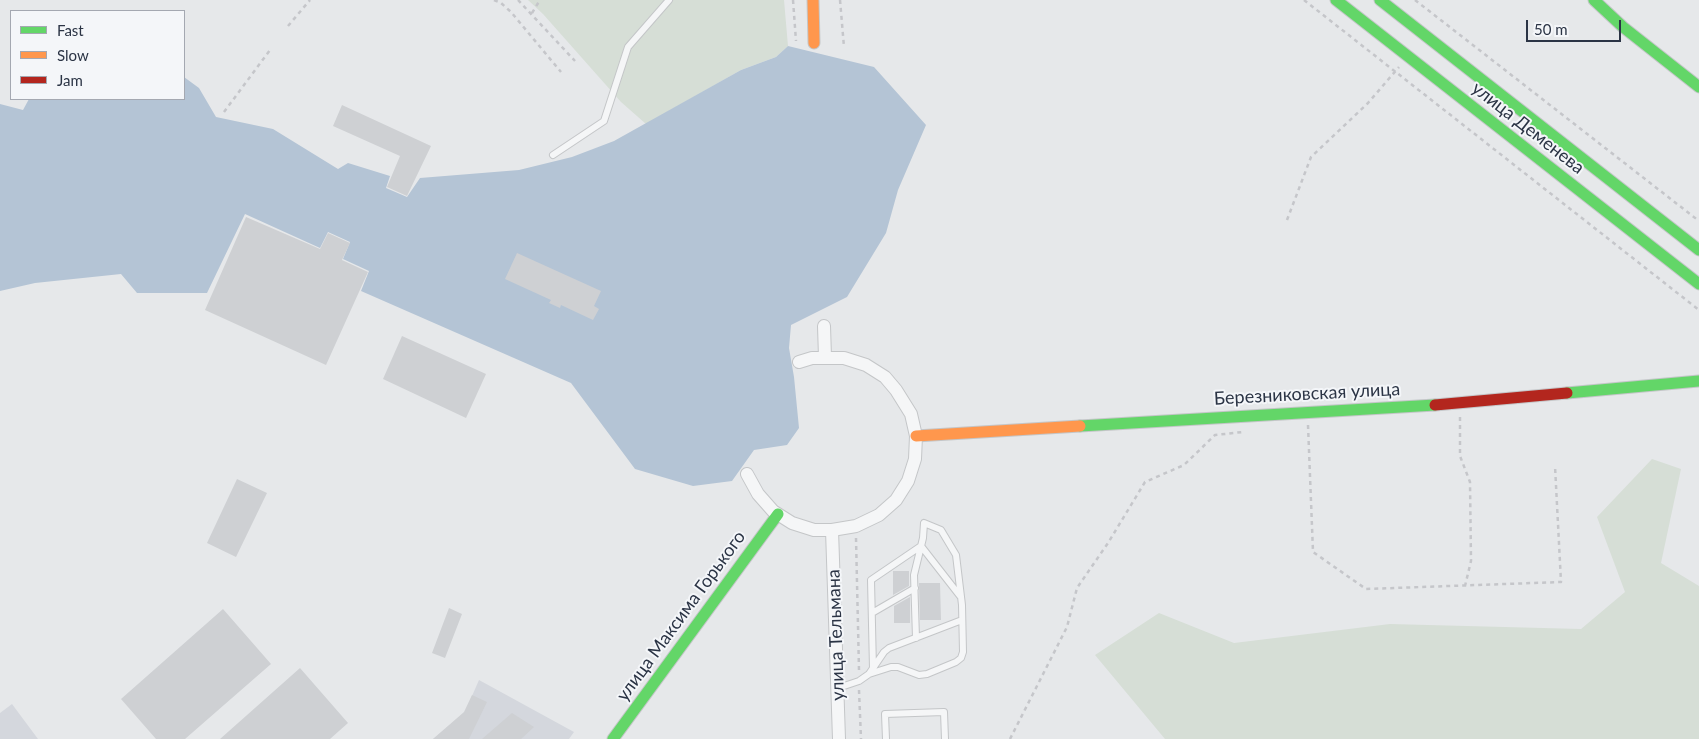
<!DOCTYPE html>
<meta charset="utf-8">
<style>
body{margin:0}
#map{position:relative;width:1699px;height:739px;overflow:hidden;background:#e6e8ea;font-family:Lato,sans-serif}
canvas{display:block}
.legend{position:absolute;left:10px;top:10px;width:175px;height:90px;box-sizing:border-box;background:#f4f6f9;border:1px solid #a4a8b1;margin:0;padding:6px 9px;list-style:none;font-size:15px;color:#2b3445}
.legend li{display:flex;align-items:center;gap:10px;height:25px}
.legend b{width:25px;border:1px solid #a4a8b1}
.scale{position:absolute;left:1526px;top:20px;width:95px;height:22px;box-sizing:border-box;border:2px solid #2b3445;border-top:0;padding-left:6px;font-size:15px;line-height:18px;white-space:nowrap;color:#2b3445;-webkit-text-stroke:4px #f4f6f9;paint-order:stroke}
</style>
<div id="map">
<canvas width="1699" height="739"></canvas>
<ul class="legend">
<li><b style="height:6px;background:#63d668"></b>Fast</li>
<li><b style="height:6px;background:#ff974d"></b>Slow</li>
<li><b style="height:6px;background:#b3261e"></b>Jam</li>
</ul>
<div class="scale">50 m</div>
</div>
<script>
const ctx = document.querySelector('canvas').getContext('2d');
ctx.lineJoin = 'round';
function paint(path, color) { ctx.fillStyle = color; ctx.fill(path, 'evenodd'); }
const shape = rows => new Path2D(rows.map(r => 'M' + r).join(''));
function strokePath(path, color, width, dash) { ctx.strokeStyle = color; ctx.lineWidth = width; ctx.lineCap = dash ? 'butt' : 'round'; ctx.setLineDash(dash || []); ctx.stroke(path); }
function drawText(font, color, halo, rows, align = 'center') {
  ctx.font = font + ' Lato,sans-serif'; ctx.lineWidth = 4; ctx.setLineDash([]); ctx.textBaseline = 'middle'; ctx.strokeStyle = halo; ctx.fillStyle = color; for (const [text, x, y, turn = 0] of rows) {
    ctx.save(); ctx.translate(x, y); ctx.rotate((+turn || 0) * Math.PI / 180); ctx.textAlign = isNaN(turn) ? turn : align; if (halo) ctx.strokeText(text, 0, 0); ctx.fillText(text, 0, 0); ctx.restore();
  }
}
paint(shape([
 [479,680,574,732,569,739,433,739,465,712],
 [12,704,38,739,0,739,0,713]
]), '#d4d7dd');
paint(shape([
 [528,0,784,0,788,46,776,57,741,70,646,124,621,102,543,14],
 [1652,459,1681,469,1661,563,1699,586,1699,739,1165,739,1095,655,1159,613,1234,643,1390,624,1581,629,1625,592,1597,517]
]), '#d6ded6');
paint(shape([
 [788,46,874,67,926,125,898,190,886,233,847,297,791,325,789,348,794,377,799,428,787,445,754,450,732,481,693,486,635,469,571,383,361,291,369,271,343,259,350,242,328,232,320,248,245,214,207,293,137,293,121,274,35,283,0,291,0,104,23,110,29,99,184,99,184,77,199,88,216,117,273,129,338,169,348,163,390,176,386,188,407,197,420,178,519,170,572,157,614,141,741,70,776,57]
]), '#b4c4d5');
paint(shape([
 [342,105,431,146,407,196,387,187,400,156,333,126],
 [246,217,320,249,328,233,350,243,342,260,368,272,326,365,205,310],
 [517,253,601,291,594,306,599,309,593,320,561,305,560,308,549,303,551,300,505,279],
 [402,336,486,374,466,418,383,379],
 [237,479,267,493,236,557,207,543],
 [893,571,909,571,909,586,893,595],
 [919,583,940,583,941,620,920,620],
 [910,597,910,623,894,623,894,606],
 [449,608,462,614,445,658,432,653],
 [223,609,271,664,185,739,156,739,121,699],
 [300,668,348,723,330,739,220,739],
 [472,695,487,702,469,739,433,739,464,712],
 [512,713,534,727,521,739,482,739]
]), '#ced0d3');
const lane = shape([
 [553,155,604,121,628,47,669,0],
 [872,613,915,588],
 [873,669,871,580,921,546,960,596],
 [869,674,891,667,898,667,919,675,927,674,956,662,961,658,963,652,962,605,956,555,941,530,924,523,923,538,914,575,916,638],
 [838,688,859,681,869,674,884,652,889,648,962,620],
 [886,739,885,714,944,712,945,739]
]);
const street = shape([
 [824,326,825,357],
 [747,474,758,494,773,511,792,523,814,530,832,530,856,526,879,515,896,500,908,481,915,459,916,436,911,414,896,390,885,377,866,365,844,358,812,358,799,362],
 [832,530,839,739]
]);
const fast = shape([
 [1336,0,1699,284],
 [1380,0,1699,250],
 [1594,0,1623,27,1699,87],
 [1567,393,1699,381],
 [1080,426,1435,405],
 [613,739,778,514]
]);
const slow = shape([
 [813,0,814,43],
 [916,436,1080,426]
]);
const jam = shape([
 [1435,405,1567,393]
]);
strokePath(lane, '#c4c6c8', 8);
strokePath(street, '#c4c6c8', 14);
strokePath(fast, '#c4c6c8', 13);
strokePath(slow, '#c4c6c8', 13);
strokePath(jam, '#c4c6c8', 13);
strokePath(shape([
 [494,0,501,3,511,12,561,72],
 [518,0,575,61],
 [793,0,796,41],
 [840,0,844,47],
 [1304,0,1699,310],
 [1415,0,1699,221],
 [532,13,540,0],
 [288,26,310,0],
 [224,112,270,50],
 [1287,220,1311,157,1368,103,1399,67],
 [1460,417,1460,456,1470,482,1471,561,1465,586],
 [1308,425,1313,552,1366,589,1561,582,1555,466],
 [856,538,859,670],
 [859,690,861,739],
 [1010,739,1067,627,1077,588,1108,543,1145,482,1184,465,1215,435,1243,432]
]), '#c5c6ca', 2.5, [4, 4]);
strokePath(lane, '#f5f6f7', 6);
strokePath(street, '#f5f6f7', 12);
strokePath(fast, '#63d668', 11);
strokePath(slow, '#ff974d', 11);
strokePath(jam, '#b3261e', 11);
drawText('18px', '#2b3445', '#f4f6f9', [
 ["улица Деменева",1528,128,38],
 ["Березниковская улица",1307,394,-3],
 ["улица Максима Горького",681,616,-54],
 ["улица Тельмана",836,635,-92]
]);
</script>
